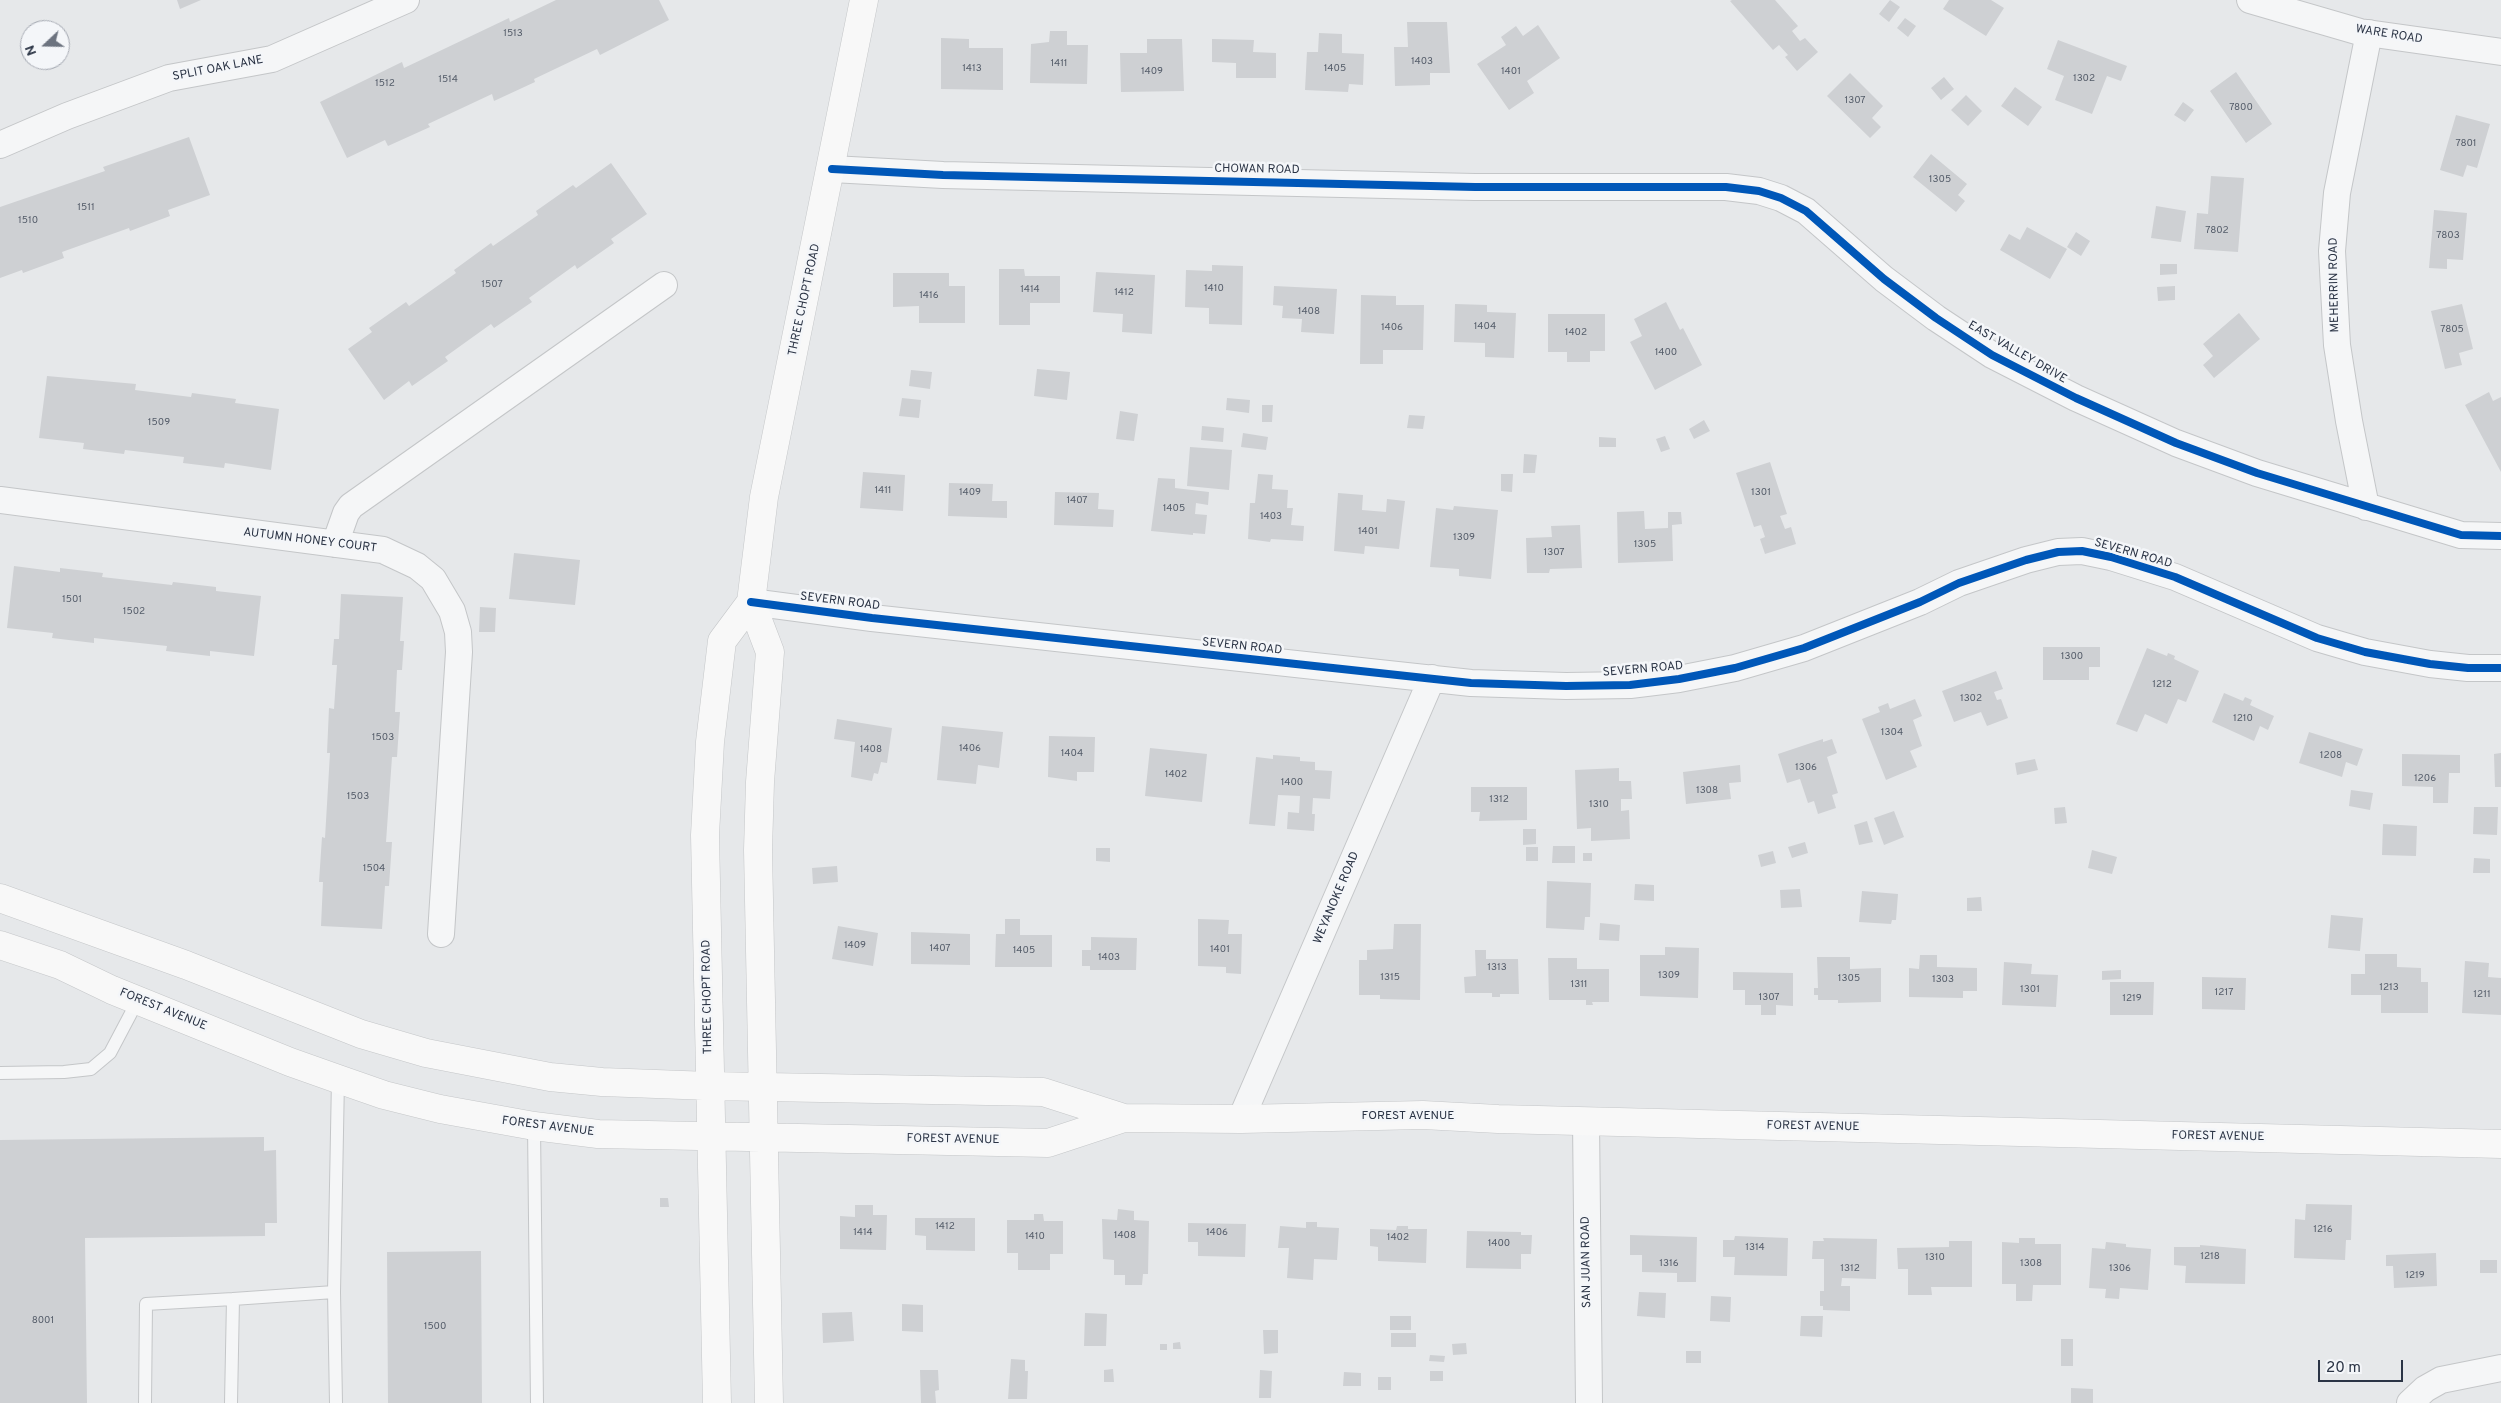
<!DOCTYPE html>
<style>
body{margin:0}
#map{position:relative;width:2501px;height:1403px;overflow:hidden;background:#e6e8ea;font-family:Overpass,sans-serif}
canvas{display:block}
.north{position:absolute;left:20px;top:20px;width:50px;height:50px;box-sizing:border-box;background:#f4f6f9;border:1px solid #a4a8b1;border-radius:50%;rotate:249deg;font-size:14px;font-weight:700;line-height:20px;text-align:center;color:#2b3445}
.north::after{content:'';display:block;margin:auto;width:18px;height:22px;background:#6c737f;clip-path:polygon(50% 0,100% 100%,50% 72%,0 100%)}
.scale{position:absolute;left:2318px;top:1360px;width:85px;height:22px;box-sizing:border-box;border:2px solid #2b3445;border-top:0;padding-left:6px;font-size:15px;line-height:18px;white-space:nowrap;color:#2b3445;-webkit-text-stroke:4px #f4f6f9;paint-order:stroke}
</style>
<div id="map">
<canvas width="2501" height="1403"></canvas>
<div class="north">N</div>
<div class="scale">20 m</div>
</div>
<script>
const ctx = document.querySelector('canvas').getContext('2d');
ctx.lineJoin = 'round';
function paint(path, color) { ctx.fillStyle = color; ctx.fill(path, 'evenodd'); }
const shape = rows => new Path2D(rows.map(r => 'M' + r).join(''));
function strokePath(path, color, width, dash) { ctx.strokeStyle = color; ctx.lineWidth = width; ctx.lineCap = dash ? 'butt' : 'round'; ctx.setLineDash(dash || []); ctx.stroke(path); }
function drawText(font, color, halo, rows, align = 'center') {
  ctx.font = font + ' Overpass,sans-serif'; ctx.lineWidth = 5; ctx.setLineDash([]); ctx.textBaseline = 'middle'; ctx.strokeStyle = halo; ctx.fillStyle = color; for (const [text, x, y, turn = 0] of rows) {
    ctx.save(); ctx.translate(x, y); ctx.rotate((+turn || 0) * Math.PI / 180); ctx.textAlign = isNaN(turn) ? turn : align; if (halo) ctx.strokeText(text, 0, 0); ctx.fillText(text, 0, 0); ctx.restore();
  }
}
paint(shape([
 [177,0,201,0,180,9],
 [556,0,659,0,669,20,600,55,597,49,534,79,535,82,494,101,492,94,428,124,430,127,388,146,385,140,347,158,320,102,402,62,404,68,509,18,510,22],
 [1732,0,1775,0,1798,26,1792,31,1800,41,1805,38,1818,52,1797,71,1785,57,1788,55,1779,45,1773,50,1730,1],
 [1890,0,1900,7,1889,22,1879,14],
 [1949,0,1991,0,2004,8,1986,36,1943,9],
 [1905,18,1916,26,1908,37,1897,28],
 [1407,22,1447,22,1450,73,1430,73,1430,85,1395,86,1394,47,1408,47],
 [1538,25,1560,58,1527,81,1534,93,1509,110,1477,64,1506,45,1501,37,1516,26,1523,36],
 [1050,31,1067,31,1067,45,1088,45,1087,84,1030,83,1031,44,1049,42],
 [1319,33,1342,34,1342,53,1364,54,1363,85,1349,84,1348,92,1305,90,1307,52,1318,52],
 [941,38,969,39,969,48,1003,48,1003,90,941,89],
 [1147,39,1182,39,1184,91,1121,92,1120,53,1147,53],
 [1212,39,1254,40,1253,52,1276,53,1276,78,1236,78,1236,63,1212,62],
 [2058,40,2127,66,2121,81,2107,76,2092,114,2055,100,2064,76,2047,69],
 [2236,72,2272,124,2246,143,2210,91],
 [1850,73,1883,106,1872,118,1881,127,1870,138,1827,96],
 [1944,77,1954,89,1941,100,1931,88],
 [2015,87,2042,107,2028,126,2001,106],
 [1966,95,1982,111,1968,126,1951,110],
 [2183,102,2194,110,2185,122,2174,115],
 [2456,115,2490,124,2477,168,2467,165,2463,177,2440,170],
 [189,137,210,195,168,210,170,216,130,231,129,228,62,252,64,258,23,273,22,270,0,278,0,207,105,171,103,167],
 [1931,154,1967,184,1958,195,1965,201,1956,212,1913,177],
 [611,163,647,214,611,239,614,243,577,269,575,265,529,298,532,302,494,328,491,324,445,357,448,361,412,386,409,381,384,400,348,349,372,332,369,328,406,302,409,306,456,273,454,270,491,243,493,246,538,215,536,211,573,185,576,188],
 [2211,176,2244,178,2238,252,2194,249,2197,213,2208,214],
 [2156,206,2186,211,2181,242,2151,238],
 [2434,210,2467,213,2463,260,2447,259,2447,269,2429,268],
 [2027,227,2067,249,2050,279,2000,250,2009,234,2020,240],
 [2076,232,2090,241,2081,256,2067,247],
 [2160,264,2177,264,2177,274,2160,275],
 [1212,265,1243,266,1242,325,1209,324,1209,308,1185,307,1186,270,1212,271],
 [999,269,1024,269,1025,276,1060,276,1060,303,1030,303,1030,325,999,325],
 [1096,272,1155,275,1152,334,1122,332,1123,314,1093,312],
 [893,273,949,273,949,286,965,286,965,323,919,323,919,306,893,307],
 [1274,286,1337,289,1334,334,1301,332,1302,319,1282,318,1283,306,1273,305],
 [2175,286,2175,300,2158,301,2157,287],
 [1361,295,1396,296,1396,305,1424,305,1423,350,1383,350,1383,364,1360,364],
 [1666,302,1680,330,1683,328,1702,365,1655,390,1630,342,1642,336,1634,319],
 [1455,304,1487,305,1487,312,1516,313,1514,358,1485,357,1485,343,1454,342],
 [2462,304,2473,349,2459,353,2462,365,2445,369,2431,311],
 [2239,313,2260,339,2214,378,2203,365,2213,356,2203,344],
 [1548,314,1605,314,1605,351,1590,351,1590,362,1567,362,1567,352,1548,352],
 [1037,369,1070,372,1067,400,1034,396],
 [911,370,932,372,930,389,909,386],
 [47,376,136,384,135,390,191,397,192,393,236,399,235,403,279,409,271,470,225,463,224,468,183,463,184,457,125,450,124,454,83,449,84,443,39,438],
 [2489,392,2493,401,2501,397,2501,472,2465,405],
 [902,398,921,400,919,418,899,416],
 [1227,398,1250,400,1249,413,1226,410],
 [1262,405,1273,405,1272,422,1262,422],
 [1120,411,1138,414,1134,441,1116,439],
 [1409,415,1425,416,1423,429,1407,428],
 [1704,420,1710,431,1694,439,1689,429],
 [1202,426,1224,428,1223,442,1201,440],
 [1243,433,1268,437,1266,450,1241,447],
 [1665,436,1670,449,1661,452,1656,439],
 [1599,437,1616,438,1616,447,1599,447],
 [1190,447,1232,450,1229,490,1187,486],
 [1524,454,1537,455,1535,473,1523,473],
 [1770,462,1787,514,1780,516,1785,529,1791,527,1796,544,1765,554,1760,539,1765,537,1761,525,1754,527,1736,473],
 [863,472,905,475,903,511,860,508],
 [1258,474,1273,475,1272,489,1288,490,1287,508,1293,508,1291,525,1304,526,1303,541,1271,539,1270,542,1248,539,1250,503,1255,503],
 [1501,474,1513,474,1512,492,1501,491],
 [1158,478,1175,479,1175,488,1209,492,1208,505,1196,503,1195,514,1207,515,1205,534,1193,533,1193,535,1151,531],
 [949,483,993,484,992,501,1007,501,1007,518,948,516],
 [1055,492,1099,493,1098,509,1114,510,1113,527,1054,525],
 [1338,493,1363,495,1362,510,1386,512,1387,499,1405,501,1399,549,1365,546,1364,554,1334,551],
 [1454,506,1498,510,1491,579,1459,576,1459,569,1430,567,1436,508,1453,510],
 [1644,511,1645,529,1668,528,1668,512,1681,512,1682,524,1672,525,1673,561,1618,563,1617,512],
 [1580,525,1582,568,1550,569,1549,573,1527,573,1526,538,1552,537,1551,526],
 [514,553,580,560,575,605,509,599],
 [14,566,60,572,60,568,103,573,102,577,172,585,173,582,216,587,216,591,261,596,254,656,210,651,210,656,166,651,167,646,94,638,94,643,52,638,53,633,7,628],
 [341,594,403,597,400,641,404,641,402,670,397,670,395,712,400,712,397,757,392,757,386,842,392,842,389,886,385,886,382,929,321,926,323,882,319,882,322,837,325,838,330,753,327,753,329,708,334,709,337,665,332,665,334,639,339,639],
 [480,607,496,608,495,632,479,632],
 [2043,647,2100,647,2100,667,2089,667,2089,680,2043,680],
 [2147,648,2167,656,2168,653,2175,656,2174,659,2199,671,2186,702,2178,699,2167,724,2145,714,2137,732,2116,724],
 [1996,671,2003,689,1994,692,1997,700,2001,699,2008,718,1987,726,1981,712,1954,722,1942,691],
 [2224,693,2243,701,2245,697,2252,700,2250,705,2274,716,2268,730,2260,726,2254,741,2212,722],
 [1915,699,1922,716,1913,720,1922,746,1910,751,1917,767,1886,780,1862,719,1880,712,1878,707,1888,703,1890,709],
 [837,719,892,728,887,763,881,762,878,774,874,773,872,781,851,777,855,742,834,739],
 [942,726,1003,732,999,768,978,765,976,784,937,780],
 [2309,732,2363,749,2357,766,2346,762,2342,777,2299,763],
 [1049,736,1095,737,1094,772,1077,772,1077,781,1048,777],
 [1823,739,1823,742,1832,739,1837,753,1827,757,1838,793,1832,795,1836,808,1818,814,1814,801,1808,803,1800,779,1787,783,1778,754],
 [1150,748,1207,754,1202,802,1145,796],
 [2501,753,2501,787,2495,787,2494,754],
 [2402,754,2460,755,2460,773,2449,773,2448,803,2433,803,2433,787,2402,786],
 [1273,755,1300,757,1300,761,1315,762,1315,770,1332,771,1330,799,1313,798,1312,814,1315,814,1314,831,1287,829,1288,812,1299,813,1300,796,1278,795,1275,826,1249,824,1256,757,1273,759],
 [2035,759,2038,770,2017,775,2015,763],
 [1740,765,1741,782,1729,783,1731,799,1686,804,1683,772],
 [1619,768,1619,781,1631,781,1632,799,1621,799,1621,811,1629,810,1630,839,1591,841,1591,828,1577,829,1575,770],
 [1471,787,1527,787,1527,820,1479,821,1480,812,1471,812],
 [2351,790,2373,793,2370,810,2349,806],
 [2065,807,2067,823,2055,824,2054,808],
 [2474,807,2498,807,2497,835,2473,834],
 [1894,811,1904,837,1884,845,1874,818],
 [1867,821,1873,842,1859,845,1854,825],
 [2383,824,2417,826,2416,856,2382,855],
 [1523,829,1536,829,1536,844,1523,845],
 [1805,842,1808,853,1792,858,1788,847],
 [1553,846,1575,846,1575,863,1552,863],
 [1526,847,1538,847,1538,861,1526,861],
 [1096,848,1110,848,1110,862,1096,861],
 [2092,850,2117,857,2112,874,2088,868],
 [1773,851,1776,863,1761,867,1758,855],
 [1583,853,1592,853,1592,861,1583,861],
 [2474,858,2490,859,2490,873,2473,873],
 [837,866,838,882,813,884,812,868],
 [1547,881,1591,883,1590,917,1585,917,1584,930,1546,928],
 [1635,884,1654,885,1654,901,1634,900],
 [1800,889,1802,907,1781,908,1780,890],
 [1862,891,1898,894,1896,920,1892,920,1891,924,1859,922],
 [1981,897,1982,911,1967,911,1967,898],
 [2331,915,2363,918,2360,951,2328,948],
 [1005,919,1020,919,1020,935,1052,935,1052,967,995,967,996,934,1005,934],
 [1198,919,1229,920,1228,934,1242,934,1241,974,1226,973,1226,967,1198,966],
 [1600,923,1620,925,1619,941,1599,940],
 [1394,924,1421,924,1420,1000,1380,999,1380,995,1359,995,1359,960,1367,960,1367,950,1393,949],
 [838,926,878,933,873,966,832,959],
 [911,932,970,934,970,965,911,964],
 [1091,937,1137,938,1136,970,1090,970,1090,966,1082,966,1082,950,1091,950],
 [1665,947,1699,948,1698,998,1640,996,1640,955,1665,955],
 [1475,950,1486,950,1486,959,1518,959,1519,994,1500,994,1500,997,1492,997,1492,993,1465,993,1464,977,1476,976],
 [2365,954,2397,954,2397,967,2421,968,2421,982,2428,982,2428,1013,2381,1013,2381,995,2351,995,2351,974,2365,974],
 [1920,955,1937,955,1937,967,1977,968,1977,991,1963,991,1963,998,1909,997,1909,968,1919,969],
 [1817,957,1850,957,1850,969,1881,968,1881,1002,1838,1003,1838,1000,1818,1000,1818,995,1814,995,1814,988,1818,988],
 [1548,958,1577,958,1577,969,1609,969,1609,1002,1592,1002,1593,1005,1586,1005,1586,1000,1549,1000],
 [2465,961,2489,963,2488,977,2501,978,2501,1015,2462,1013],
 [2004,962,2032,964,2031,974,2058,975,2056,1007,2002,1005],
 [2121,970,2121,979,2102,980,2102,971],
 [1733,972,1793,973,1793,1006,1776,1005,1776,1015,1761,1015,1761,1005,1745,1005,1745,990,1733,990],
 [2202,977,2246,978,2245,1010,2202,1009],
 [2110,982,2154,982,2153,1015,2110,1015],
 [264,1137,264,1151,276,1150,277,1223,265,1223,265,1236,85,1238,87,1403,0,1403,0,1140],
 [660,1198,668,1198,669,1207,660,1207],
 [2306,1204,2352,1205,2351,1240,2346,1240,2345,1260,2294,1258,2295,1219,2305,1220],
 [855,1205,873,1205,873,1215,887,1215,886,1250,840,1249,840,1216,855,1217],
 [1118,1209,1134,1211,1134,1220,1149,1221,1148,1274,1143,1274,1142,1285,1125,1285,1125,1275,1114,1275,1114,1260,1103,1259,1102,1219,1117,1220],
 [1034,1214,1043,1214,1044,1221,1063,1221,1063,1254,1050,1254,1050,1270,1018,1270,1018,1253,1007,1253,1007,1220,1034,1220],
 [915,1218,975,1218,975,1251,926,1250,926,1236,915,1235],
 [1306,1222,1317,1222,1317,1227,1339,1228,1337,1260,1314,1259,1313,1280,1287,1278,1289,1248,1278,1248,1280,1226,1306,1228],
 [1188,1223,1246,1224,1245,1257,1198,1256,1198,1242,1188,1242],
 [1397,1226,1408,1226,1408,1229,1427,1229,1426,1263,1378,1261,1378,1247,1370,1246,1370,1229,1396,1230],
 [1467,1231,1521,1232,1521,1235,1532,1235,1531,1254,1521,1254,1521,1269,1466,1268],
 [1630,1235,1697,1237,1696,1282,1677,1282,1677,1273,1642,1272,1642,1255,1630,1255],
 [1735,1236,1788,1238,1787,1276,1734,1275,1735,1257,1723,1257,1723,1240,1734,1240],
 [1823,1238,1877,1239,1876,1279,1842,1278,1841,1286,1850,1286,1850,1311,1823,1310,1823,1306,1820,1306,1820,1291,1824,1291,1824,1259,1812,1259,1813,1241,1824,1241],
 [2019,1238,2035,1238,2035,1244,2061,1244,2061,1285,2033,1285,2032,1301,2016,1301,2016,1284,2002,1284,2002,1242,2019,1243],
 [1949,1241,1972,1241,1972,1287,1931,1287,1932,1295,1908,1295,1908,1269,1898,1269,1897,1248,1949,1247],
 [2106,1242,2126,1244,2126,1247,2151,1249,2148,1290,2120,1288,2119,1299,2105,1298,2106,1289,2089,1288,2092,1248,2105,1249],
 [2200,1245,2246,1249,2245,1284,2185,1283,2186,1266,2174,1265,2174,1247,2200,1247],
 [481,1251,482,1403,388,1403,387,1252],
 [2436,1253,2437,1286,2394,1288,2393,1266,2386,1266,2386,1255],
 [2480,1260,2497,1260,2497,1273,2480,1273],
 [1639,1292,1666,1293,1665,1318,1637,1316],
 [1711,1296,1731,1297,1730,1322,1710,1321],
 [902,1304,923,1305,923,1332,902,1331],
 [852,1312,854,1341,823,1343,822,1313],
 [1085,1313,1107,1314,1106,1346,1084,1346],
 [1390,1316,1411,1316,1411,1330,1390,1330],
 [1801,1316,1823,1316,1822,1337,1800,1336],
 [1263,1330,1278,1330,1278,1353,1264,1354],
 [1391,1333,1416,1333,1416,1347,1391,1347],
 [2061,1339,2073,1339,2073,1366,2061,1366],
 [1180,1342,1181,1349,1173,1349,1173,1343],
 [1466,1343,1467,1354,1453,1355,1452,1344],
 [1160,1344,1167,1344,1167,1350,1160,1350],
 [1686,1351,1701,1351,1701,1363,1686,1363],
 [1430,1355,1445,1356,1444,1362,1429,1361],
 [1011,1359,1025,1360,1025,1371,1028,1371,1027,1399,1008,1399],
 [1113,1369,1114,1382,1104,1382,1104,1370],
 [920,1370,938,1370,939,1390,935,1391,936,1403,921,1403],
 [1260,1370,1272,1371,1271,1398,1259,1398],
 [1430,1371,1443,1371,1443,1381,1430,1381],
 [1344,1372,1361,1373,1361,1386,1343,1386],
 [1378,1377,1391,1377,1391,1390,1378,1390],
 [2071,1388,2093,1389,2093,1403,2071,1403]
]), '#ced0d3');
const service = shape([
 [0,1073,64,1072,91,1069,110,1053,138,1000],
 [534,1126,537,1403],
 [334,1292,336,1403],
 [145,1403,146,1304,233,1299],
 [231,1403,233,1299,334,1292,338,1079]
]);
const minor = shape([
 [2250,0,2360,32,2501,52],
 [0,145,67,116,169,78,272,59,406,0],
 [832,169,943,175,1475,187,1726,187,1759,191,1781,198,1806,211,1884,279,1936,318,1992,355,2076,398,2176,443,2257,473,2461,535,2501,536],
 [0,500,383,550,417,566,433,579,452,611,458,632,459,652,441,934],
 [2366,507,2349,421,2337,345,2332,251,2337,193,2369,33],
 [335,544,346,513,351,506,664,285],
 [751,602,872,618,1471,683,1566,686,1630,685,1679,679,1735,668,1804,648,1920,602,1959,583,2026,560,2058,552,2082,551,2111,557,2175,577,2317,638,2365,652,2430,664,2468,668,2501,668],
 [1241,1119,1432,678],
 [1586,1121,1589,1403],
 [2410,1403,2425,1389,2441,1380,2501,1368]
]);
const secondary = shape([
 [0,898,186,965,361,1034,426,1053,550,1077,602,1082,710,1086,1043,1092,1124,1118,1241,1119,1423,1115,1498,1119,2501,1144],
 [0,945,60,965,112,990,290,1062,338,1079,384,1095,440,1109,534,1126,598,1134,1048,1143,1124,1118],
 [717,1403,705,835,710,742,722,641,751,602],
 [769,1403,758,850,760,782,770,652,751,602,764,497,864,0]
]);
strokePath(service, '#c4c6c8', 14);
strokePath(minor, '#c4c6c8', 28);
strokePath(secondary, '#c4c6c8', 29);
strokePath(service, '#f5f6f7', 12);
strokePath(minor, '#f5f6f7', 26);
strokePath(secondary, '#f8f8f8', 28);
strokePath(shape([
 [832,169,943,175,1475,187,1726,187,1759,191,1781,198,1806,211,1884,279,1936,318,1992,355,2076,398,2176,443,2257,473,2461,535,2501,536],
 [751,602,872,618,1471,683,1566,686,1630,685,1679,679,1735,668,1804,648,1920,602,1959,583,2026,560,2058,552,2082,551,2111,557,2175,577,2317,638,2365,652,2430,664,2468,668,2501,668]
]), '#0057b8', 8);
drawText('10px', '#545c69', null, [
 ["1513",513,34],
 ["1403",1422,62],
 ["1411",1059,64],
 ["1413",972,69],
 ["1405",1335,69],
 ["1409",1152,72],
 ["1401",1511,72],
 ["1302",2084,79],
 ["1514",448,80],
 ["1512",385,84],
 ["1307",1855,101],
 ["7800",2241,108],
 ["7801",2466,144],
 ["1305",1940,180],
 ["1511",86,208],
 ["1510",28,221],
 ["7802",2217,231],
 ["7803",2448,236],
 ["1507",492,285],
 ["1410",1214,289],
 ["1414",1030,290],
 ["1412",1124,293],
 ["1416",929,296],
 ["1408",1309,312],
 ["1404",1485,327],
 ["1406",1392,328],
 ["7805",2452,330],
 ["1402",1576,333],
 ["1400",1666,353],
 ["1509",159,423],
 ["1411",883,491],
 ["1409",970,493],
 ["1301",1761,493],
 ["1407",1077,501],
 ["1405",1174,509],
 ["1403",1271,517],
 ["1401",1368,532],
 ["1309",1464,538],
 ["1305",1645,545],
 ["1307",1554,553],
 ["1501",72,600],
 ["1502",134,612],
 ["1300",2072,657],
 ["1212",2162,685],
 ["1302",1971,699],
 ["1210",2243,719],
 ["1304",1892,733],
 ["1503",383,738],
 ["1406",970,749],
 ["1408",871,750],
 ["1404",1072,754],
 ["1208",2331,756],
 ["1306",1806,768],
 ["1402",1176,775],
 ["1206",2425,779],
 ["1400",1292,783],
 ["1308",1707,791],
 ["1503",358,797],
 ["1312",1499,800],
 ["1310",1599,805],
 ["1504",374,869],
 ["1409",855,946],
 ["1407",940,949],
 ["1401",1220,950],
 ["1405",1024,951],
 ["1403",1109,958],
 ["1313",1497,968],
 ["1309",1669,976],
 ["1315",1390,978],
 ["1305",1849,979],
 ["1303",1943,980],
 ["1311",1579,985],
 ["1213",2389,988],
 ["1301",2030,990],
 ["1217",2224,993],
 ["1211",2482,995],
 ["1307",1769,998],
 ["1219",2132,999],
 ["1412",945,1227],
 ["1216",2323,1230],
 ["1414",863,1233],
 ["1406",1217,1233],
 ["1408",1125,1236],
 ["1410",1035,1237],
 ["1402",1398,1238],
 ["1400",1499,1244],
 ["1314",1755,1248],
 ["1218",2210,1257],
 ["1310",1935,1258],
 ["1316",1669,1264],
 ["1308",2031,1264],
 ["1312",1850,1269],
 ["1306",2120,1269],
 ["1219",2415,1276],
 ["8001",43,1321],
 ["1500",435,1327]
]);
drawText('12px', '#2b3445', '#f4f6f9', [
 ["WARE ROAD",2389,35,9],
 ["SPLIT OAK LANE",218,69,-11],
 ["CHOWAN ROAD",1257,170,1],
 ["MEHERRIN ROAD",2335,285,-91],
 ["THREE CHOPT ROAD",805,300,-78],
 ["EAST VALLEY DRIVE",2017,353,30],
 ["AUTUMN HONEY COURT",310,541,7],
 ["SEVERN ROAD",2133,554,16],
 ["SEVERN ROAD",840,602,7],
 ["SEVERN ROAD",1242,647,6],
 ["SEVERN ROAD",1643,670,-5],
 ["WEYANOKE ROAD",1337,898,-67],
 ["THREE CHOPT ROAD",708,997,-91],
 ["FOREST AVENUE",163,1010,22],
 ["FOREST AVENUE",1408,1117],
 ["FOREST AVENUE",548,1127,7],
 ["FOREST AVENUE",1813,1127,1],
 ["FOREST AVENUE",2218,1137,1],
 ["FOREST AVENUE",953,1140,1],
 ["SAN JUAN ROAD",1587,1262,-91]
]);
</script>
